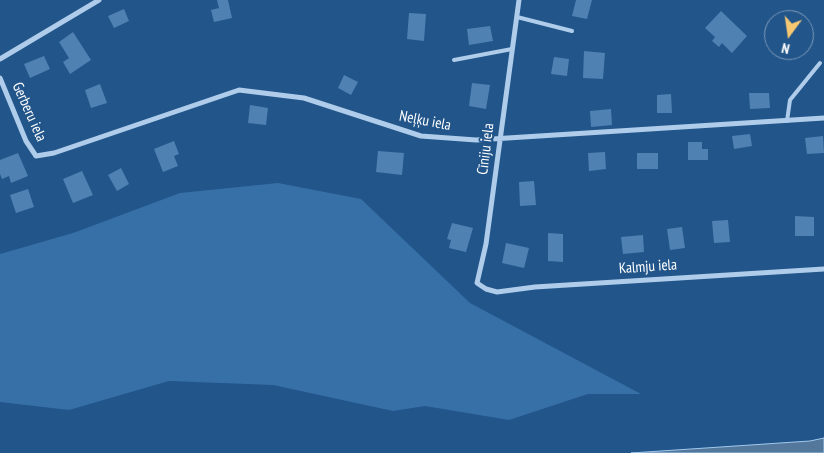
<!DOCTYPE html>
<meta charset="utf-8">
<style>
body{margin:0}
#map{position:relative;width:824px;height:453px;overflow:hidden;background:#22558a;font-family:"PT Sans Narrow",sans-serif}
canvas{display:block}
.north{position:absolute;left:764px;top:10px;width:50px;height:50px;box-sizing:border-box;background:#22558a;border:1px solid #7a99b9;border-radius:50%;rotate:194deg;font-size:14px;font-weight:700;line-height:20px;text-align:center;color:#fff}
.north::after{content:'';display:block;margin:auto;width:18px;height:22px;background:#f7c871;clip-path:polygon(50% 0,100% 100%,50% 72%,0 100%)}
</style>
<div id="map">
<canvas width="824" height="453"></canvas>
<div class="north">N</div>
</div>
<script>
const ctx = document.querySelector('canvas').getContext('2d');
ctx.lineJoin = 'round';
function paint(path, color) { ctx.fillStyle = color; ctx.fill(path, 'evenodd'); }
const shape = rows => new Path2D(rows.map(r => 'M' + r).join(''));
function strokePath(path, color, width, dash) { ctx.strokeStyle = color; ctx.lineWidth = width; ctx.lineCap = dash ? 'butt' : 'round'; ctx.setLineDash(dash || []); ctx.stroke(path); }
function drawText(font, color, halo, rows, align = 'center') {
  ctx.font = font + ' "PT Sans Narrow",sans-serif'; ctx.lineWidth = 4.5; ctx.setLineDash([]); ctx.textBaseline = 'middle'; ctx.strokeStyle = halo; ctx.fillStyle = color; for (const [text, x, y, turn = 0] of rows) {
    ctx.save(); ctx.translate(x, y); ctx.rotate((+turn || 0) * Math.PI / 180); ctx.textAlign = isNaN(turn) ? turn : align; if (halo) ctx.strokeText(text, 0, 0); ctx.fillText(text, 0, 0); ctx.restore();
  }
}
paint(shape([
 [278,183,361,199,470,303,641,394,588,394,509,420,425,406,393,411,273,385,169,381,69,410,0,402,0,254,73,233,180,193]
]), '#3670a7');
const water = shape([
 [824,438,824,453,631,453,810,441,824,438]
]);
paint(water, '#53789c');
strokePath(water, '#a3c9ec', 1);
paint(shape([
 [217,0,228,0,232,18,214,22,211,10,219,8],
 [576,0,592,0,587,19,572,16],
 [124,9,129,21,114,28,108,16],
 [721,11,747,36,732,53,722,43,719,47,712,41,715,37,705,28],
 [409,13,426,14,424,41,407,39],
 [490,26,493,41,469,45,467,29],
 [73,32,91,60,70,74,63,62,69,58,59,42],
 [584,51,605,53,603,79,583,78],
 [44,56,50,69,30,78,24,64],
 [554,57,569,59,567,76,551,74],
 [344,75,358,82,351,95,338,88],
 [472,83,490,85,486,109,469,106],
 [100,84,107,103,91,108,85,90],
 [749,93,769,93,770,108,750,109],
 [671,94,672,113,657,113,657,95],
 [250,105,268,108,266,125,248,123],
 [611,109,612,125,591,127,590,111],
 [750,134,752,146,734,149,732,136],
 [823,136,824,153,807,154,805,138],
 [174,141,179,154,174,156,178,166,163,172,154,149],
 [688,142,702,142,702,149,708,149,708,160,688,160],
 [378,151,404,153,402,175,376,172],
 [605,152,606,169,589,171,588,153],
 [18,153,28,176,11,183,9,176,2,179,0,174,0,160],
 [637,153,658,153,658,169,637,169],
 [121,168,129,184,117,191,108,175],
 [82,171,93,195,73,203,63,179],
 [534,181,536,205,520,206,519,182],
 [28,189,34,207,16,213,10,195],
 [795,216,814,217,814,236,795,236],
 [728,220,730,242,714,243,712,221],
 [452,223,473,228,466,252,449,248,451,240,447,239],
 [682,227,685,248,670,250,667,229],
 [548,233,563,234,563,262,548,261],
 [643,235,644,252,623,254,621,237],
 [506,243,529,248,524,268,502,263]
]), '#4f81b3');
strokePath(shape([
 [517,17,572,31],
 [454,60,512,49],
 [787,121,790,100,820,63]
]), '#afcdeb', 4);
strokePath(shape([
 [519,0,486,244,477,283,486,289,497,292,535,287,824,269],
 [0,59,99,0],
 [0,78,26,141,36,156,54,153,239,90,304,98,421,136,476,140,824,118]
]), '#afcdeb', 5);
drawText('15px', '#fff', '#22558a', [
 ["Gerberu iela",29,112,66],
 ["Neļķu iela",425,121,11],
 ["Cīniju iela",486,149,-83],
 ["Kalmju iela",648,267,-4]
]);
</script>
